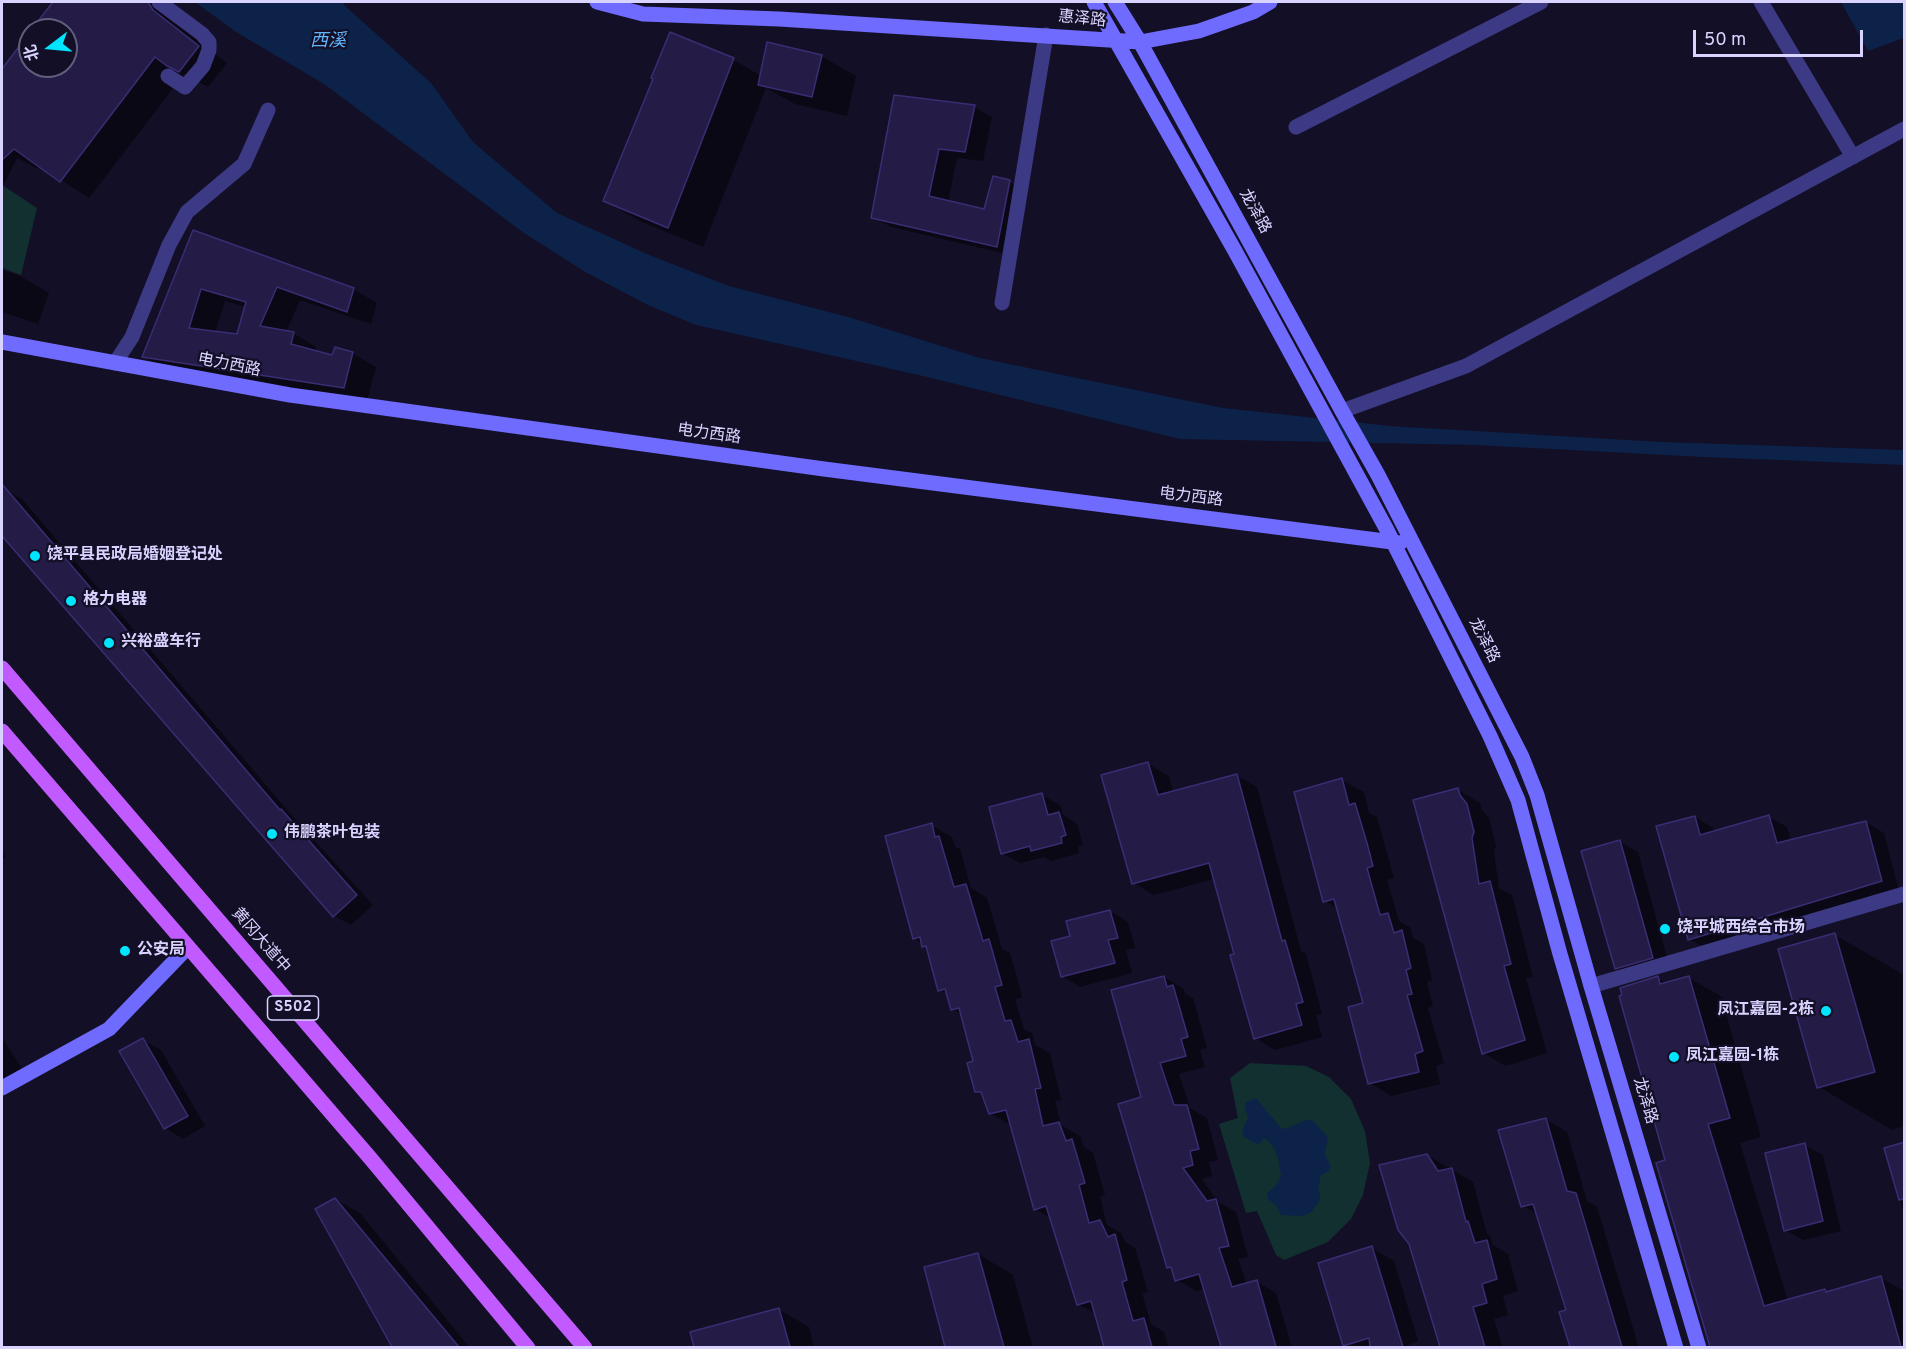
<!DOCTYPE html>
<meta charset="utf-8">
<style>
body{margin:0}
#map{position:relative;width:1906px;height:1349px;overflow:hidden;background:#130f26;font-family:Overpass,"Noto Sans SC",sans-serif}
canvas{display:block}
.frame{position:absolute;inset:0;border:3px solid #d9d4ff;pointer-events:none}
.north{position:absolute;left:18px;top:18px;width:60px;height:60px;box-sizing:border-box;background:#130f26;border:2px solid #625e7d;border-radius:50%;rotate:254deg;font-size:16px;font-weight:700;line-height:24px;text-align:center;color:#d9d4ff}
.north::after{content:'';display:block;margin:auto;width:21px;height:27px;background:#00e5ff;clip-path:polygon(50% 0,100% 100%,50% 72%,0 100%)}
.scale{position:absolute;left:1693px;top:30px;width:170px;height:27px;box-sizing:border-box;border:3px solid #d9d4ff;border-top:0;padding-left:8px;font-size:18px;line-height:21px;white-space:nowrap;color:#d9d4ff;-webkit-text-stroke:4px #130f26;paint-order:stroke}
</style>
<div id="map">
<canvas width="1906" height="1349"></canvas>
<div class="frame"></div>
<div class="north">北</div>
<div class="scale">50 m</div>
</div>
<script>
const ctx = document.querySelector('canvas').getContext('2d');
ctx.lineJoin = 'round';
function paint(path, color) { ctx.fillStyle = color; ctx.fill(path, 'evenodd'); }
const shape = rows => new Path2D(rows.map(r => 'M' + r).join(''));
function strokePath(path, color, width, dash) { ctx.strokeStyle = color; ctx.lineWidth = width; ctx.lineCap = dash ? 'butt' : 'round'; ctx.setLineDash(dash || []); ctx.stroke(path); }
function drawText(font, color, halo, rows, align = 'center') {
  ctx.font = font + ' Overpass,"Noto Sans SC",sans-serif'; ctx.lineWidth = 4.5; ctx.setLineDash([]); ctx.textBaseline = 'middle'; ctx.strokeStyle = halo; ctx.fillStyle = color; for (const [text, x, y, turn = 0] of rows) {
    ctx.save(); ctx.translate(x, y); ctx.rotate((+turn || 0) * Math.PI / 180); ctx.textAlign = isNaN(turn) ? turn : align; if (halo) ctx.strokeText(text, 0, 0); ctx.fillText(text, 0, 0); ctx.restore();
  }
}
paint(shape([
 [2,185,37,208,21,275,2,268],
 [1250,1063,1306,1066,1329,1077,1351,1099,1365,1131,1370,1163,1363,1195,1351,1219,1328,1242,1284,1260,1276,1255,1257,1211,1246,1213,1219,1124,1238,1118,1230,1078]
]), '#12302f');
paint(shape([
 [195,2,343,2,344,5,431,83,473,142,557,213,649,255,729,286,848,317,980,358,1223,408,1390,426,1661,442,1904,450,1904,465,1703,457,1477,445,1180,439,923,376,696,325,648,305,587,273,524,233,324,84,236,32],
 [1841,2,1904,2,1904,38,1868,51],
 [1256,1098,1281,1128,1286,1129,1306,1120,1312,1120,1328,1137,1325,1154,1331,1167,1327,1172,1321,1175,1318,1188,1320,1194,1320,1201,1310,1213,1302,1216,1281,1215,1276,1205,1268,1199,1267,1193,1276,1185,1281,1176,1278,1158,1274,1148,1267,1140,1263,1138,1261,1143,1257,1144,1244,1137,1242,1130,1248,1118,1245,1108,1245,1103]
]), '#0c2248');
paint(shape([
 [55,2,154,2,182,28,227,63,208,87,184,74,89,198,41,167,38,169,17,158,2,188,2,72,30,34,30,66,66,66,66,30,33,30],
 [671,34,734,60,761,76,821,56,856,76,847,116,795,104,766,88,703,247,640,221,605,201],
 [974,107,992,117,983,161,957,158,948,202,986,210,1009,182,1028,192,1015,256,891,227,873,217],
 [194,231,353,289,377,303,371,324,300,300,286,332,293,333,316,347,315,352,333,357,352,353,376,367,367,401,167,370,144,357],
 [225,301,246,307,239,336,215,333],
 [2,270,20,276,49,293,38,324,2,312],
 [2,483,11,493,22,499,294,818,373,905,351,925,334,916,2,534],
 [1148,764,1169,776,1173,792,1236,775,1257,787,1301,951,1306,954,1322,1014,1316,1015,1322,1037,1275,1050,1255,1038,1214,879,1154,895,1134,883],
 [1342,780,1364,792,1369,813,1377,817,1394,878,1387,880,1399,921,1410,927,1413,938,1424,944,1432,980,1427,982,1433,1006,1428,1008,1444,1063,1436,1066,1440,1084,1391,1096,1370,1083,1365,1004,1338,909,1325,901],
 [1458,790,1480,803,1482,810,1489,818,1496,846,1494,851,1499,888,1512,895,1533,977,1526,978,1547,1053,1506,1066,1483,1053],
 [1042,795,1060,805,1063,815,1077,824,1083,845,1078,847,1079,853,1051,861,1044,857,1020,863,1002,853],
 [1695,817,1713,828,1714,832,1769,817,1787,827,1791,841,1865,822,1884,833,1899,891,1707,949,1689,939],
 [931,825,952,837,955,847,960,849,971,888,987,898,1002,949,1010,953,1018,981,1022,997,1015,999,1024,1029,1032,1033,1035,1045,1050,1053,1061,1100,1055,1101,1061,1125,1080,1136,1084,1147,1093,1153,1105,1195,1100,1197,1107,1225,1121,1233,1125,1242,1135,1248,1148,1292,1142,1293,1151,1324,1164,1332,1168,1345,1173,1348,1106,1348,1096,1314,1078,1304,1052,1219,1035,1209,1012,1126,990,1113,984,1095,976,1091,975,1062,962,1015,952,1009,949,995,940,990,929,949,914,938],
 [1620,842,1638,852,1670,968,1634,978,1616,968],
 [2,850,6,857,2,860],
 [1110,911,1128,922,1135,948,1126,950,1132,973,1080,987,1062,976,1072,937],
 [1835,935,1904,975,1904,1126,1892,1130,1819,1087],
 [1164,977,1184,989,1185,994,1193,998,1207,1048,1200,1050,1205,1067,1179,1074,1190,1108,1207,1118,1218,1160,1209,1162,1212,1176,1202,1179,1218,1202,1236,1212,1248,1257,1238,1259,1247,1284,1256,1281,1276,1293,1292,1348,1222,1348,1205,1289,1196,1291,1177,1280,1173,1269,1169,1267,1143,1098],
 [1658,978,1668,984,1689,978,1721,996,1761,1137,1740,1143,1788,1301,1825,1290,1829,1293,1881,1278,1904,1291,1904,1348,1713,1348,1657,1164,1667,1161],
 [2,1038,25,1073,2,1089],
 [143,1040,161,1050,205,1126,183,1139,165,1128],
 [1545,1119,1567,1132,1587,1201,1597,1207,1639,1348,1572,1348,1560,1313,1568,1311,1539,1215,1523,1206],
 [1904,1143,1904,1214,1886,1149],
 [1804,1145,1823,1155,1841,1231,1803,1240,1785,1230],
 [1427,1155,1473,1182,1487,1234,1490,1236,1493,1245,1508,1254,1518,1291,1503,1296,1508,1315,1494,1319,1503,1348,1442,1348,1411,1243],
 [335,1199,360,1213,470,1348,394,1348,317,1209],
 [1372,1248,1394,1261,1418,1341,1402,1348,1345,1348,1320,1264],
 [978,1254,1013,1275,1033,1348,947,1348,925,1268],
 [778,1309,809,1327,814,1348,696,1348,692,1333]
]), '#0007');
const building = shape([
 [53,2,148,2,153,10,199,46,179,72,167,66,155,57,60,182,14,149,2,160,2,69,30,32,30,66,66,66,66,30,31,30,53,2],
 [670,32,734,58,668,228,603,201,653,79,651,78,670,32],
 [767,42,822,55,812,97,758,85,767,42],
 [894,95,975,105,965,152,939,149,929,196,984,209,993,176,1010,180,997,247,871,218,894,95],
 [193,230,354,288,347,312,277,287,260,326,294,332,291,344,332,355,335,347,353,352,344,388,142,357,193,230],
 [201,289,246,302,237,334,189,328,201,289],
 [2,484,280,810,281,809,357,895,333,917,2,536,2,484],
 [1148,762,1158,795,1237,774,1282,941,1285,940,1303,1002,1296,1004,1302,1025,1254,1039,1230,955,1234,954,1209,863,1132,884,1101,775,1148,762],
 [1342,778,1349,805,1355,803,1367,843,1373,866,1367,868,1380,915,1388,913,1394,933,1402,930,1411,968,1406,970,1412,994,1407,995,1423,1051,1415,1054,1419,1072,1368,1084,1348,1007,1363,1003,1334,899,1323,902,1294,792,1342,778],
 [1458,788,1460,795,1467,804,1474,832,1472,838,1479,884,1490,881,1511,964,1504,966,1525,1040,1482,1054,1413,800,1458,788],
 [1042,793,1048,815,1059,812,1066,835,1061,837,1062,843,1031,851,1030,846,1001,854,989,807,1042,793],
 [1769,815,1777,843,1866,821,1882,881,1688,940,1656,826,1695,816,1700,835,1769,815],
 [932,823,935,837,939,836,954,887,966,884,983,941,989,939,1002,985,995,987,1005,1021,1011,1020,1018,1042,1029,1039,1041,1088,1035,1089,1043,1126,1059,1122,1066,1141,1072,1139,1085,1183,1079,1185,1089,1223,1100,1220,1108,1237,1115,1234,1127,1280,1122,1282,1133,1321,1144,1318,1152,1347,1104,1347,1091,1301,1077,1305,1046,1206,1034,1210,1006,1110,989,1114,981,1092,975,1092,967,1063,973,1061,959,1008,951,1010,945,989,938,991,926,946,922,947,920,937,913,939,885,836,932,823],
 [1620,840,1653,958,1615,969,1581,851,1620,840],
 [1110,910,1118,938,1108,940,1115,963,1061,977,1051,941,1070,936,1066,921,1110,910],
 [1835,933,1875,1072,1817,1088,1778,949,1835,933],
 [1164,976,1167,987,1173,985,1188,1037,1181,1039,1186,1056,1160,1063,1174,1105,1187,1105,1199,1149,1190,1151,1193,1165,1183,1168,1207,1201,1216,1199,1229,1246,1219,1248,1232,1287,1257,1280,1276,1347,1221,1347,1199,1274,1175,1281,1171,1267,1167,1268,1118,1104,1141,1097,1111,990,1164,976],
 [1658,976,1660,984,1689,976,1730,1118,1708,1124,1764,1306,1825,1289,1826,1292,1881,1276,1901,1347,1710,1347,1656,1163,1665,1160,1619,996,1622,995,1620,988,1658,976],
 [143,1038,188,1116,164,1129,119,1051,143,1038],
 [1546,1118,1567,1191,1576,1193,1622,1347,1570,1347,1559,1312,1566,1310,1533,1204,1521,1207,1498,1130,1546,1118],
 [1905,1142,1905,1199,1899,1200,1884,1148,1905,1142],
 [1805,1143,1823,1221,1784,1231,1765,1153,1805,1143],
 [1427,1154,1438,1171,1452,1168,1466,1222,1468,1221,1475,1243,1487,1240,1497,1279,1482,1284,1487,1303,1473,1307,1485,1347,1440,1347,1409,1244,1398,1230,1379,1165,1427,1154],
 [335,1198,459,1347,392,1347,315,1209,335,1198],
 [1372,1246,1403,1347,1370,1347,1369,1338,1343,1346,1318,1263,1372,1246],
 [978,1253,1004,1347,945,1347,924,1267,978,1253],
 [779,1308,790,1347,694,1347,690,1332,779,1308]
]);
paint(building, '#241b47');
strokePath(building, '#3b2d73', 1.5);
strokePath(shape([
 [159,2,202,34,209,42,209,50,203,66,185,87,168,76],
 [1761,2,1853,157],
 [1296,127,1541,2],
 [1002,303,1046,35],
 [115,363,132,337,169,245,187,212,244,164,268,110],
 [1342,411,1466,366,1904,129],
 [1591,986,1904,894]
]), '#3d3a85', 15);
strokePath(shape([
 [597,2,643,14,779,19,1140,42,1199,31,1253,12,1270,2],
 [1094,2,1235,251,1387,530,1490,736,1518,800,1560,954,1676,1348],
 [1115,2,1140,42,1342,411,1378,475,1522,757,1537,795,1591,986,1699,1348],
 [2,342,290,395,824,469,1400,543],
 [2,1088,109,1029,188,947]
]), '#6f6bff', 15);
strokePath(shape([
 [2,668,585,1348],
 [2,731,371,1159,528,1348]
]), '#c25bff', 15);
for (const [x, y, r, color] of [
 [35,556,6,"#00e5ff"],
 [71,601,6,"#00e5ff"],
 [109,643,6,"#00e5ff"],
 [272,834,6,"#00e5ff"],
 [1665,929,6,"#00e5ff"],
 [125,951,6,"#00e5ff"],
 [1826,1011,6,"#00e5ff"],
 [1674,1057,6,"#00e5ff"]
]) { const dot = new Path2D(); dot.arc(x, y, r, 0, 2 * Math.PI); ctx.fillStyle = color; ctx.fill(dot); strokePath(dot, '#130f26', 2); }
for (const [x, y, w] of [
 [293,1008,51]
]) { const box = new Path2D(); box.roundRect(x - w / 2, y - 12, w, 24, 4.5); ctx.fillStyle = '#130f26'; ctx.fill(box); strokePath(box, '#d9d4ff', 1.5); }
drawText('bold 15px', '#d9d4ff', null, [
 ["S502",293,1008]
]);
drawText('16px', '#d9d4ff', '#130f26', [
 ["惠泽路",1082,20,6],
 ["龙泽路",1254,212,61],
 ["电力西路",229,366,11],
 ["电力西路",709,435,8],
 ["电力西路",1191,498,7],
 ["龙泽路",1483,641,63],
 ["黄冈大道中",260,941,49],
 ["龙泽路",1644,1101,73]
]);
drawText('bold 16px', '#d9d4ff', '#130f26', [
 ["饶平县民政局婚姻登记处",47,556],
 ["格力电器",83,601],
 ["兴裕盛车行",121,643],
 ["伟鹏茶叶包装",284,834],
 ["饶平城西综合市场",1677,929],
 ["公安局",137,951],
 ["凤江嘉园-2栋",1814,1011,"right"],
 ["凤江嘉园-1栋",1686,1057]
], 'left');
drawText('italic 18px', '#62b6ff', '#130f26', [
 ["西溪",328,42]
]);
</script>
